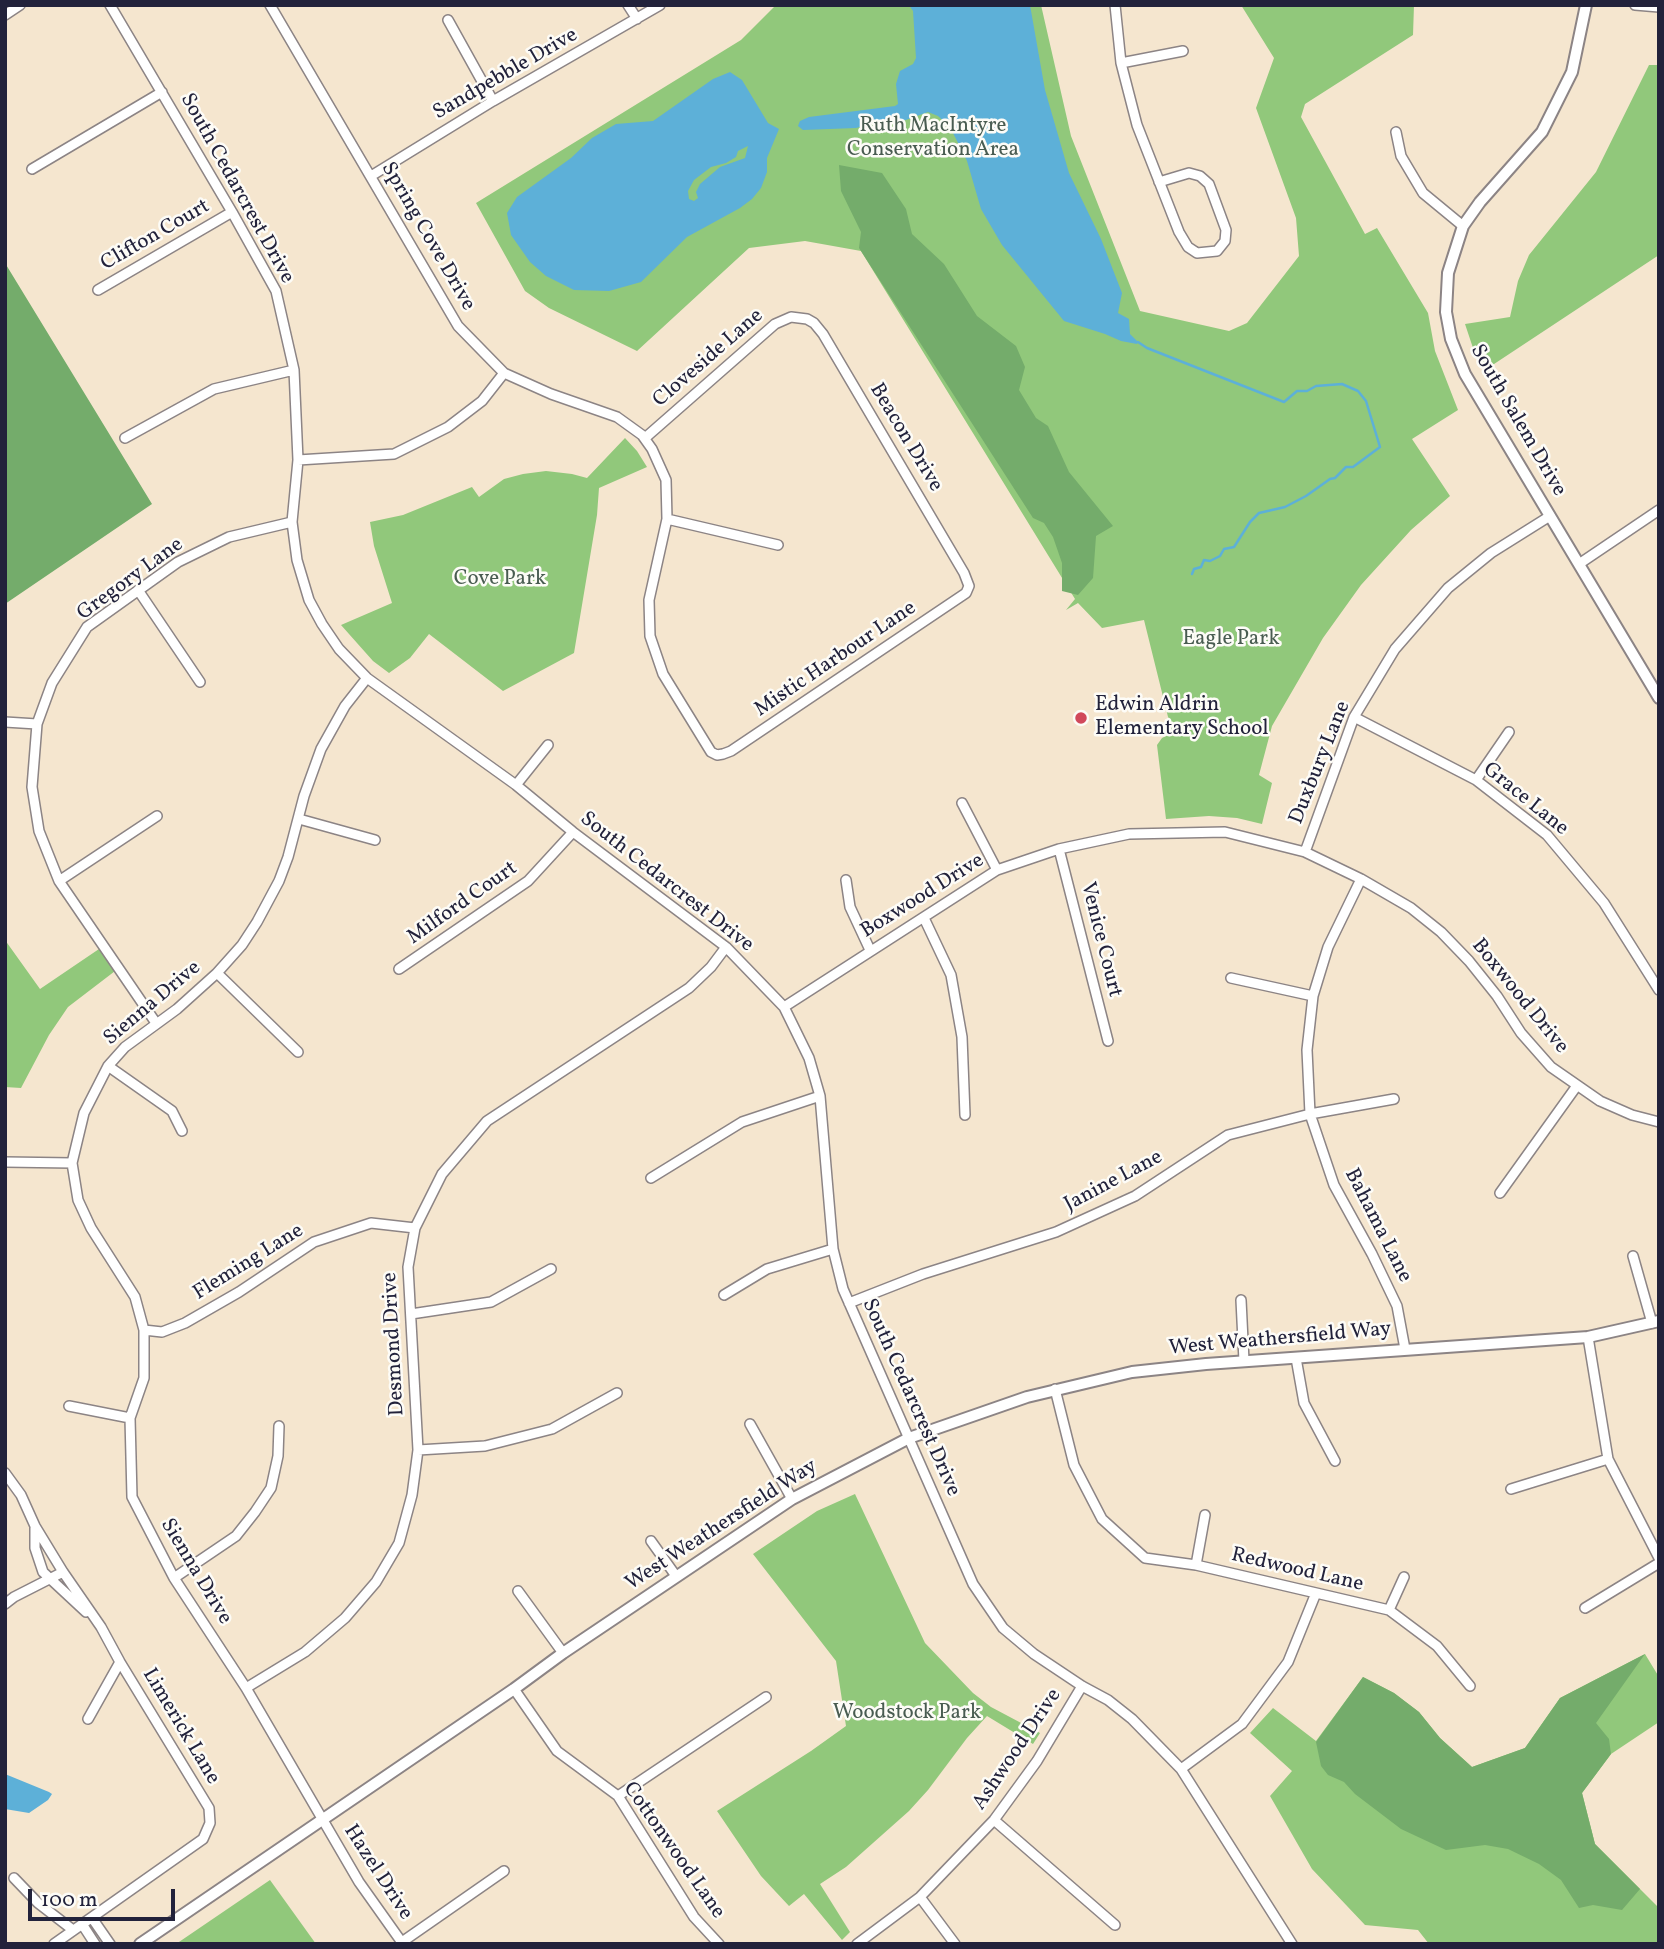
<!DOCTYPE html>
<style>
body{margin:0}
#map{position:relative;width:1664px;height:1949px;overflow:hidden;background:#f5e6cf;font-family:Vollkorn,serif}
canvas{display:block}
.frame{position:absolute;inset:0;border:7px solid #22223b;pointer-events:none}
.scale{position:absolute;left:28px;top:1889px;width:147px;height:32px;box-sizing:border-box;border:4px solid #22223b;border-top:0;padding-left:9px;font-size:21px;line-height:24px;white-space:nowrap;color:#22223b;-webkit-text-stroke:5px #fdfcf7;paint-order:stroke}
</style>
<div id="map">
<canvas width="1664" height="1949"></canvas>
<div class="frame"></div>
<div class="scale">100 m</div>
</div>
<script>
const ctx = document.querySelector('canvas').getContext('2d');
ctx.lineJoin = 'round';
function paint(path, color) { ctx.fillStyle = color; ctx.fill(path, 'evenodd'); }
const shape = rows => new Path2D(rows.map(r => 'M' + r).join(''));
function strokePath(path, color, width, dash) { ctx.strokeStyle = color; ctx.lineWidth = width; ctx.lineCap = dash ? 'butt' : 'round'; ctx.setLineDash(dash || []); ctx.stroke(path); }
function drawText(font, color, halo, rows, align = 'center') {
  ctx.font = font + ' Vollkorn,serif'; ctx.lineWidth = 5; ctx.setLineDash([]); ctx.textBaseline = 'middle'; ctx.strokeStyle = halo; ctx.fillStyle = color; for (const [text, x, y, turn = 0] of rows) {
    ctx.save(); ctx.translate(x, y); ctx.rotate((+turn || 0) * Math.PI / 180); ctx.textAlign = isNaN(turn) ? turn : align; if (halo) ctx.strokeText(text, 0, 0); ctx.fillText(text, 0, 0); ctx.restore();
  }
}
paint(shape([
 [776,5,1041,5,1071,136,1140,311,1229,331,1247,323,1299,256,1296,218,1256,108,1274,58,1241,5,1414,5,1413,35,1305,104,1301,117,1365,234,1377,228,1428,313,1435,351,1458,410,1412,439,1450,496,1411,530,1361,585,1323,638,1272,726,1259,775,1272,783,1262,824,1237,818,1209,816,1166,819,1157,745,1162,738,1172,733,1144,620,1102,628,1078,603,1066,610,1075,599,861,251,805,241,749,248,637,351,549,308,525,291,476,203,741,40],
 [1649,65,1659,65,1659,255,1488,368,1473,348,1465,324,1510,317,1518,281,1529,255,1596,172],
 [625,438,637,451,647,467,599,488,597,515,574,653,503,691,429,634,410,658,389,673,373,661,341,625,392,603,374,546,370,522,403,515,472,487,479,497,504,479,523,474,546,471,572,474,587,478],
 [5,940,40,989,99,949,119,968,68,1007,49,1035,21,1088,5,1087],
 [855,1494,925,1643,973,1693,991,1707,1040,1733,1033,1744,987,1716,967,1738,928,1790,909,1811,846,1867,820,1884,850,1932,842,1940,804,1894,789,1906,761,1876,717,1811,811,1751,846,1726,836,1661,753,1554,817,1511],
 [1645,1654,1659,1677,1659,1722,1611,1754,1582,1793,1595,1844,1659,1908,1659,1944,1429,1944,1418,1930,1365,1925,1312,1869,1270,1796,1292,1771,1250,1733,1273,1708,1316,1741,1363,1677,1394,1693,1419,1712,1440,1738,1472,1767,1525,1748,1560,1698],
 [270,1880,316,1944,176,1944]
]), '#91c87b');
paint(shape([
 [839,165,882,173,906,209,912,234,944,264,977,316,1016,346,1025,367,1019,390,1036,418,1048,426,1069,472,1113,526,1096,536,1093,578,1078,595,1062,591,1062,563,1053,537,1044,523,1033,518,859,248,861,232,841,191],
 [5,263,152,504,5,604],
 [1645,1654,1596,1723,1609,1739,1611,1754,1582,1793,1595,1844,1640,1889,1622,1910,1593,1905,1579,1908,1561,1880,1539,1864,1508,1849,1485,1845,1446,1850,1401,1829,1355,1794,1344,1782,1328,1775,1321,1766,1316,1742,1363,1677,1394,1693,1419,1712,1440,1738,1472,1767,1525,1748,1560,1698]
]), '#74ac6b');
paint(shape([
 [909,5,1030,5,1045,90,1069,173,1101,239,1122,293,1118,313,1129,319,1130,334,1138,342,1137,344,1121,341,1105,334,1064,321,1002,245,981,209,967,161,950,127,938,116,928,112,903,121,879,122,856,128,803,130,798,126,800,121,809,117,895,106,898,104,896,84,900,71,913,64,916,58,913,11],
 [730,72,742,80,768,123,779,129,767,158,767,172,761,188,752,199,740,208,687,237,641,282,609,291,574,290,546,276,530,262,511,235,507,213,517,197,571,158,592,138,616,124,653,121,713,79],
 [748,146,745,158,720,167,700,184,696,192,698,198,694,201,689,199,688,191,694,180,711,167,726,163,736,157,738,151],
 [5,1774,49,1792,52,1794,48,1800,29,1813,5,1809]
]), '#5db0d8');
strokePath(shape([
 [1138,342,1147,348,1284,402,1297,391,1307,391,1316,386,1342,384,1358,391,1366,401,1380,447,1353,467,1346,467,1335,478,1330,479,1306,496,1285,507,1259,513,1250,522,1234,547,1224,549,1220,556,1210,561,1204,560,1201,567,1194,569,1192,574]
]), '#5db0d8', 2.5);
const minor = shape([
 [110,5,232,212,276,291,294,370,298,460,292,522,297,560,309,600,322,624,339,649,367,678,516,785,573,832,726,947,784,1007,809,1058,820,1096,833,1249,843,1289,973,1584,1003,1628,1034,1654,1082,1686,1108,1700,1132,1719,1181,1769,1292,1944],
 [270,5,458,326,504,373,551,394,617,417,642,435,652,449,666,480,667,519,649,600,650,636,663,674,711,752,717,755,723,754,731,751,966,593,969,586,964,573,823,334,814,323,807,319,791,317,775,324,645,438],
 [628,5,637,19],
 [1115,5,1121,63,1137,125,1179,232,1188,247,1197,253,1217,251,1225,241,1226,230,1209,184,1200,176,1189,173,1159,182],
 [1635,5,1659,7],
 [5,15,20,5],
 [448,20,493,101],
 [1121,63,1183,51],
 [1396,132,1401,156,1423,193,1463,226],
 [32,169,162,92],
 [371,176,493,101,660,5],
 [98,290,232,212],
 [125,438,214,389,294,370],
 [298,460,394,454,448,427,482,401,504,373],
 [667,519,778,545],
 [1579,564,1659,510],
 [138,590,200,682],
 [367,678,345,706,321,749,304,796,288,857,279,881,257,922,242,945,217,973,177,1009,125,1047,108,1066,84,1113,72,1163,78,1200,91,1228,135,1297,144,1330,144,1378,130,1418,132,1497,174,1578,246,1688,359,1882,403,1944],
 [1354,717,1476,780,1547,835,1604,903,1659,990],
 [5,722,37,724],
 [1476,780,1509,732],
 [516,785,548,745],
 [962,803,997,870],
 [299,819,375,840],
 [1059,849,1108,1041],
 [1305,852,1354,717,1395,649,1448,588,1491,553,1550,516],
 [1361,879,1328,947,1313,996,1307,1050,1310,1114,1334,1185,1372,1254,1397,1306,1405,1349],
 [846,880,850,907,870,950],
 [59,881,157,816],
 [924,918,951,975,962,1037,965,1115],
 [399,969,528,881,573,832],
 [217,973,298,1052],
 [1231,978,1313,996],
 [784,1007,997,870,1059,849,1129,834,1225,832,1305,852,1361,879,1411,908,1441,932,1469,961,1497,996,1521,1033,1551,1067,1600,1101,1632,1115,1659,1122],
 [156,1023,59,881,39,831,32,787,37,724,52,683,87,627,178,562,229,537,292,522],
 [108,1066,172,1111,182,1131],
 [5,1162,72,1163],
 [651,1178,742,1122,820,1096],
 [1500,1193,1576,1087],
 [1633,1256,1652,1323],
 [724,1295,767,1269,833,1249],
 [1241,1300,1244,1361],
 [849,1303,923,1274,1056,1232,1135,1196,1228,1135,1310,1114,1394,1099],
 [411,1314,491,1302,551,1269],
 [144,1330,162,1332,185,1323,239,1292,314,1242,371,1223,415,1228],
 [1588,1337,1608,1459,1659,1558],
 [1296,1358,1304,1403,1335,1461],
 [1055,1389,1074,1465,1102,1519,1145,1558,1196,1565,1389,1610,1437,1646,1470,1686],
 [69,1406,130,1418],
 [750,1424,792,1499],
 [418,1450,485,1446,552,1429,617,1393],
 [5,1473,21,1495,35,1526,63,1572,101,1627,120,1662,209,1808,210,1823,203,1839,54,1944],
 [1511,1489,1608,1459],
 [35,1528,35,1548,43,1572,86,1612],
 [651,1541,676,1576],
 [1196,1565,1205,1515],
 [174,1578,236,1536,255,1512,271,1488,278,1456,279,1426],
 [518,1591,563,1653],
 [5,1604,14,1597,63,1572],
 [1585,1608,1659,1563],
 [1389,1610,1404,1577],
 [246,1688,305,1652,345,1618,376,1582,399,1543,412,1495,418,1450,408,1267,415,1228,442,1174,487,1121,689,988,711,967,726,947],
 [514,1689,557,1751,618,1796,694,1917,719,1944],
 [88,1719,120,1662],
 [1181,1769,1242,1724,1288,1662,1316,1593],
 [618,1796,766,1697],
 [994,1820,1115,1925],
 [14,1878,38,1903,73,1930],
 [920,1897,955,1944],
 [92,1918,110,1944],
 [82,1924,95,1944],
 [402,1942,504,1871],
 [857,1944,920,1897,994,1820,1037,1761,1082,1686]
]);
const tertiary = shape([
 [1586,5,1572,72,1542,132,1480,202,1463,226,1448,273,1446,312,1451,339,1465,374,1659,698],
 [140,1944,514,1689,563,1653,792,1499,909,1438,1027,1397,1132,1372,1206,1364,1588,1337,1659,1321]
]);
strokePath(minor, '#8c8485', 12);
strokePath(tertiary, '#8c8485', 14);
strokePath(minor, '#fff', 9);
strokePath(tertiary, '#fff', 10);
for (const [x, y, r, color] of [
 [1081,718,7,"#d1495b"]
]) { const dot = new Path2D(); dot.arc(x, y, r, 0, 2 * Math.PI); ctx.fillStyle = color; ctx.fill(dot); strokePath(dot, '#fdfcf7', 2.5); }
drawText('21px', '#22223b', '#fdfcf7', [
 ["Sandpebble Drive",506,75,-30],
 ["South Cedarcrest Drive",236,189,61],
 ["Clifton Court",156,236,-30],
 ["Spring Cove Drive",427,237,60],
 ["Cloveside Lane",709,359,-41],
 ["South Salem Drive",1517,421,60],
 ["Beacon Drive",905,438,59],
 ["Gregory Lane",131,580,-36],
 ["Mistic Harbour Lane",836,660,-34],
 ["Duxbury Lane",1321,763,-68],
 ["Grace Lane",1525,800,39],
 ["South Cedarcrest Drive",666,883,38],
 ["Boxwood Drive",923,897,-32],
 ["Milford Court",463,904,-35],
 ["Venice Court",1100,940,76],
 ["Boxwood Drive",1519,997,51],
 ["Sienna Drive",153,1004,-40],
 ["Janine Lane",1114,1182,-28],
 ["Bahama Lane",1377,1226,63],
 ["Fleming Lane",249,1263,-32],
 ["West Weathersfield Way",1280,1340,-5],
 ["Desmond Drive",395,1344,-93],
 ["South Cedarcrest Drive",910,1398,66],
 ["West Weathersfield Way",722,1526,-33],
 ["Redwood Lane",1297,1571,13],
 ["Sienna Drive",195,1572,59],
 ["Limerick Lane",180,1727,59],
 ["Ashwood Drive",1018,1750,-56],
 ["Cottonwood Lane",673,1851,55],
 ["Hazel Drive",377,1873,57]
]);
drawText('21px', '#495c51', '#fdfcf7', [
 ["Ruth MacIntyre",933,127],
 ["Conservation Area",933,151],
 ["Cove Park",500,580],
 ["Eagle Park",1231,640],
 ["Woodstock Park",907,1714]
]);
drawText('21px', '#22223b', '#fdfcf7', [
 ["Edwin Aldrin",1095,706],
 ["Elementary School",1095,730]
], 'left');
</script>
